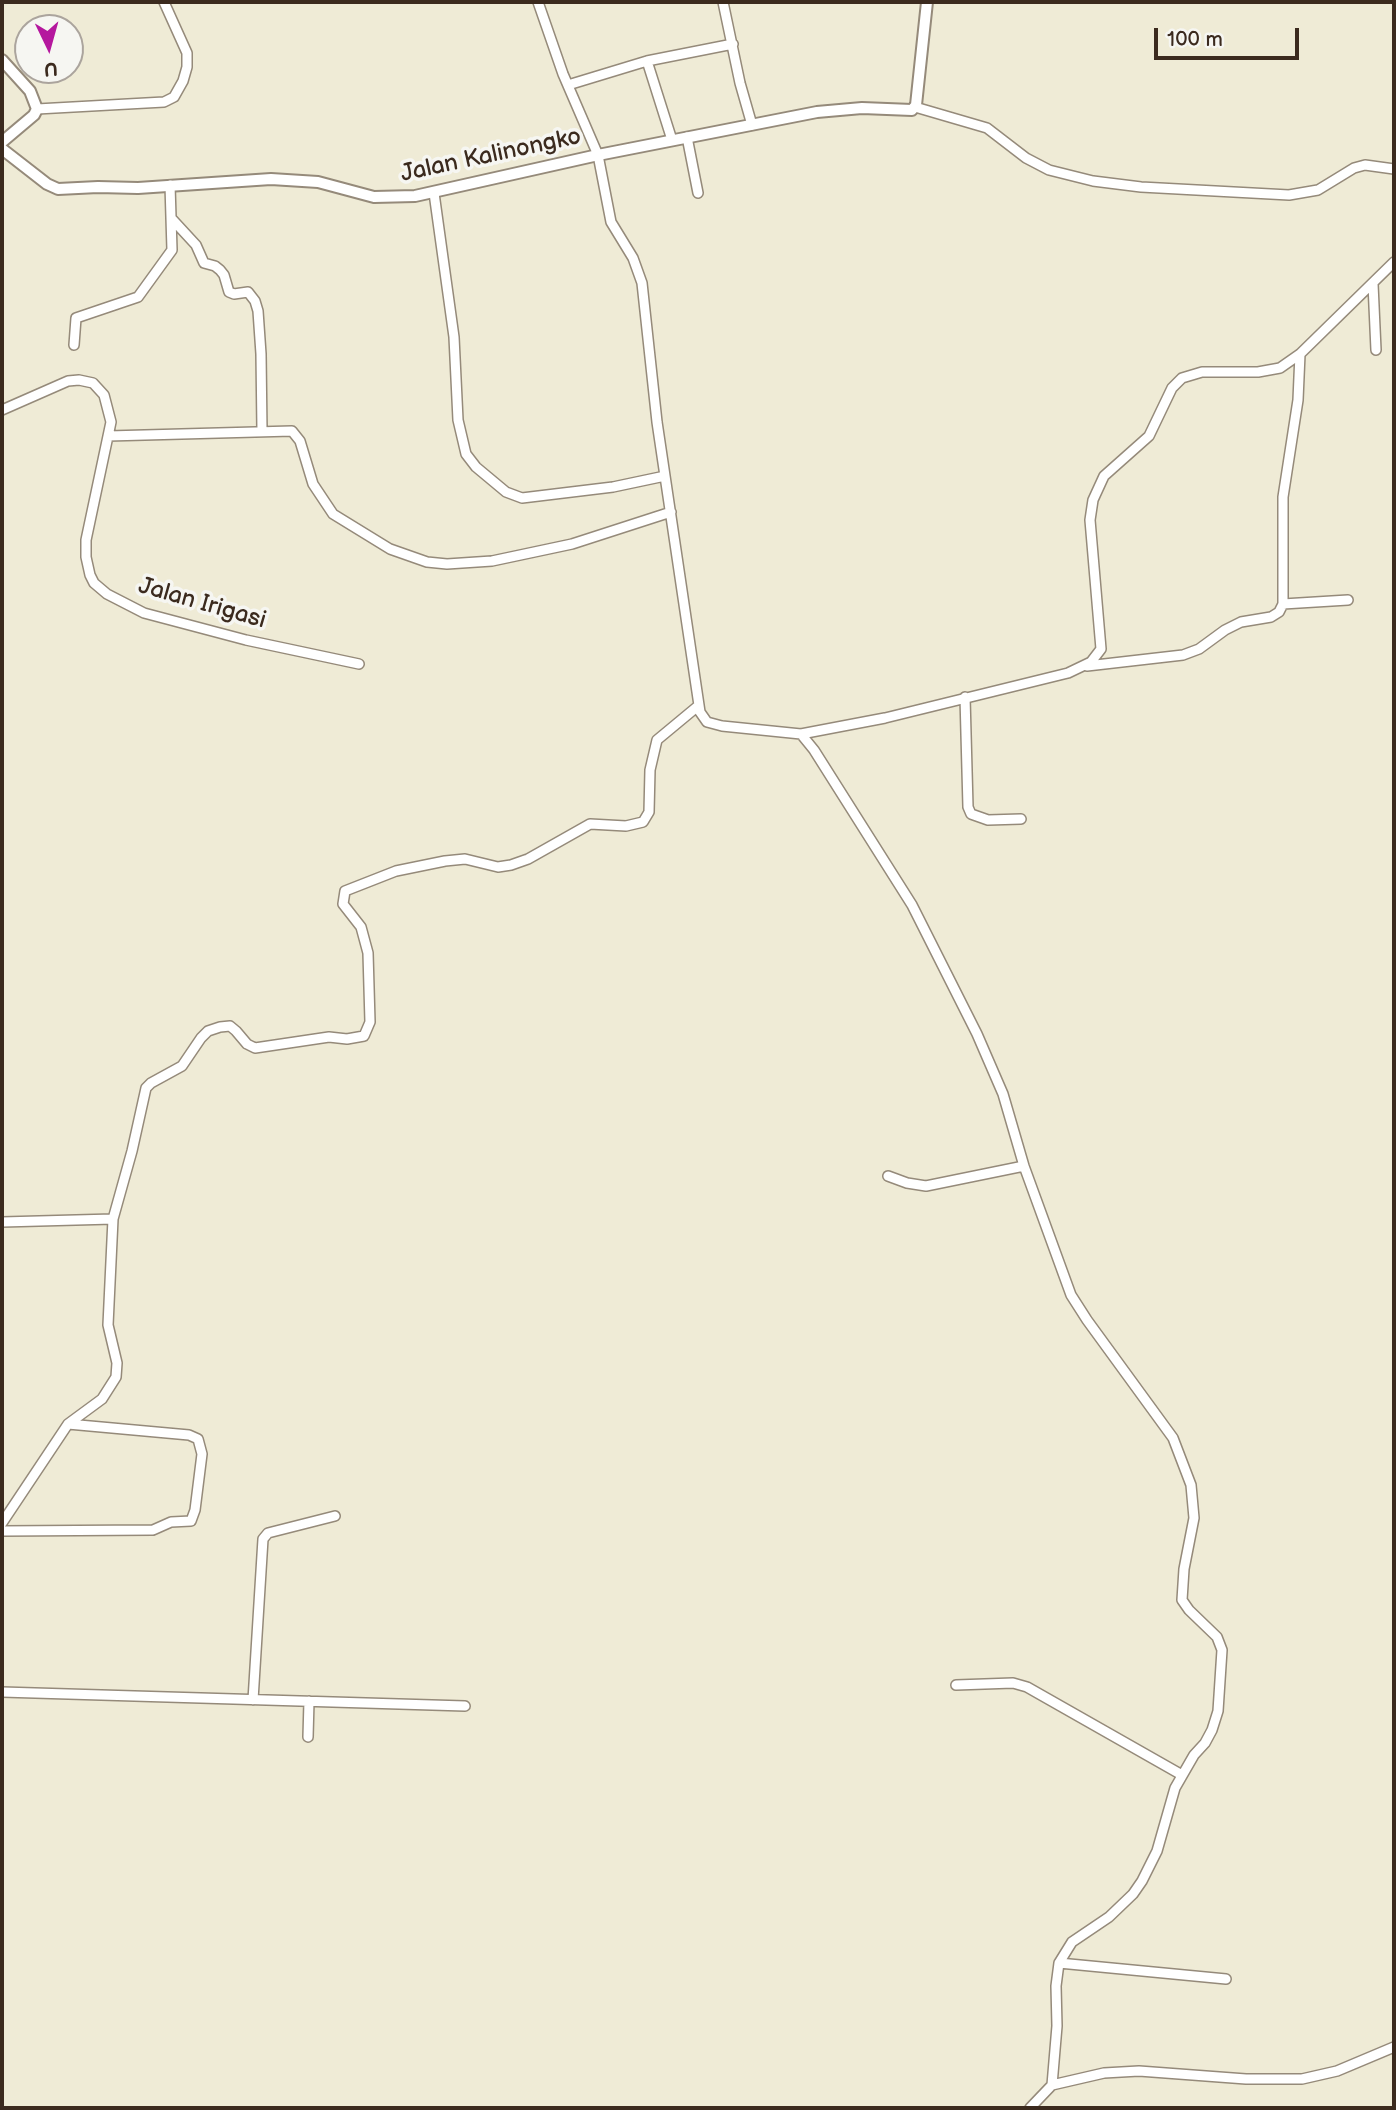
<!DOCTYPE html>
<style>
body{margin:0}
#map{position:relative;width:1396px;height:2110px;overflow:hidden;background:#efebd6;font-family:"Balsamiq Sans",sans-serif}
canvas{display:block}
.frame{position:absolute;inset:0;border:4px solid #3b2a1e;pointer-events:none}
.north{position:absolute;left:14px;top:14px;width:70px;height:70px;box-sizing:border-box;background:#f6f6f2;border:2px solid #aba49d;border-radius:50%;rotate:175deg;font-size:19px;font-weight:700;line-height:28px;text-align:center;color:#3b2a1e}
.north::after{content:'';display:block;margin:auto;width:24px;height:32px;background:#b5179e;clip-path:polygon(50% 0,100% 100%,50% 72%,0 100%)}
.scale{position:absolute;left:1154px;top:28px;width:145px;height:32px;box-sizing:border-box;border:4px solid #3b2a1e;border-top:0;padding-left:9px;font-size:21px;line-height:24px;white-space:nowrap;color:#3b2a1e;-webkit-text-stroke:5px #f6f6f2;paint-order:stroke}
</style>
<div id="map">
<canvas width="1396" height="2110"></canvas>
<div class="frame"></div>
<div class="north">U</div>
<div class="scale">100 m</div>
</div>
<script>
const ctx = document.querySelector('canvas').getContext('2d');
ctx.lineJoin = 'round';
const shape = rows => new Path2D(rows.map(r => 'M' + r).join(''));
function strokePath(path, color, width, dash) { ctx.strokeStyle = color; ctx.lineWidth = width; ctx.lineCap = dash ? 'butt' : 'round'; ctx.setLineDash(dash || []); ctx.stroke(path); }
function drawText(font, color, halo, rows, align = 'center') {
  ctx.font = font + ' "Balsamiq Sans",sans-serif'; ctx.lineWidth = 7; ctx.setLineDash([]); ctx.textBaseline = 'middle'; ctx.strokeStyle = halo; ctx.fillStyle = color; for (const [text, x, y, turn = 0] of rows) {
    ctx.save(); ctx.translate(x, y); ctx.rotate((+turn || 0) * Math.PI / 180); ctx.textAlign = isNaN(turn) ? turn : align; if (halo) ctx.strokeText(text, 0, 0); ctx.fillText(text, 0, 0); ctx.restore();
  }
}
const minor = shape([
 [538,2,563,74,598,155,611,222,633,258,642,283,657,422,700,712,707,722,722,726,801,734,814,750,912,905,977,1034,1003,1094,1024,1166,1071,1295,1087,1320,1173,1438,1191,1485,1194,1518,1184,1569,1182,1600,1189,1610,1217,1637,1222,1650,1218,1711,1212,1730,1205,1743,1194,1755,1175,1788,1157,1851,1142,1881,1133,1894,1109,1917,1072,1942,1059,1963,1056,1986,1057,2026,1052,2085,1030,2108],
 [723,2,740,83,752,125],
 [647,61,672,140],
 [568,85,647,61,733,44],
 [915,107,987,128,1026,158,1049,170,1093,181,1141,187,1289,195,1318,190,1354,168,1365,165,1394,169],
 [37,109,164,102,174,97,183,81,187,67,187,53,164,2],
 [687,137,698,193],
 [434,193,454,337,458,420,466,454,476,467,506,492,522,498,613,487,665,476],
 [172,219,196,245,204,263,215,266,220,270,224,275,229,292,234,294,248,292,255,301,258,311,261,354,262,431],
 [1373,284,1376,350],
 [74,345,76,318,138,297,172,250,170,185],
 [2,410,68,381,79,380,93,383,104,395,111,422,86,540,86,557,90,575,94,583,107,594,144,613,246,640,359,664],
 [108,436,292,431,300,441,313,484,333,514,390,549,427,562,447,564,492,561,572,544,671,512],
 [1283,604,1348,600],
 [1087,666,1183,655,1199,649,1225,630,1241,622,1271,617,1279,612,1283,604,1283,497,1298,400,1300,354],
 [965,697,968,807,971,814,988,820,1021,819],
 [801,734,885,718,1068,673,1091,662,1101,649,1090,520,1093,500,1104,476,1149,436,1172,388,1182,378,1202,372,1258,372,1280,368,1300,354,1394,262],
 [888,1176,907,1183,926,1186,1024,1166],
 [2,1222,113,1219],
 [2,1523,68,1424,102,1399,116,1377,117,1363,108,1325,113,1219,132,1151,146,1088,151,1083,182,1066,201,1038,208,1031,220,1027,230,1026,236,1031,247,1044,255,1048,329,1037,347,1039,364,1036,370,1022,368,953,361,927,343,904,345,891,396,871,445,861,465,859,498,867,511,865,528,859,590,824,626,826,643,822,649,812,650,770,657,740,698,706],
 [2,1531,153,1530,171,1522,191,1521,195,1510,202,1454,198,1439,189,1435,68,1424],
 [956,1685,1013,1683,1027,1687,1182,1775],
 [2,1692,465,1706],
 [253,1700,263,1539,268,1533,335,1516],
 [308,1737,309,1701],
 [1059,1963,1226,1979],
 [1052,2085,1104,2073,1139,2071,1246,2079,1302,2079,1337,2071,1394,2047]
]);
const tertiary = shape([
 [2,60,30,91,37,109,34,115,2,142],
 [2,149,47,184,58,189,98,187,138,188,271,179,318,182,374,197,415,196,598,155,817,112,862,108,912,110,916,105,927,2]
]);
strokePath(minor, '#958a7a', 12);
strokePath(tertiary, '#958a7a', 14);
strokePath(minor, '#fff', 9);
strokePath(tertiary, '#fff', 10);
drawText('24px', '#3b2a1e', '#f6f6f2', [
 ["Jalan Kalinongko",491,156,-12],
 ["Jalan Irigasi",202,604,16]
]);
</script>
